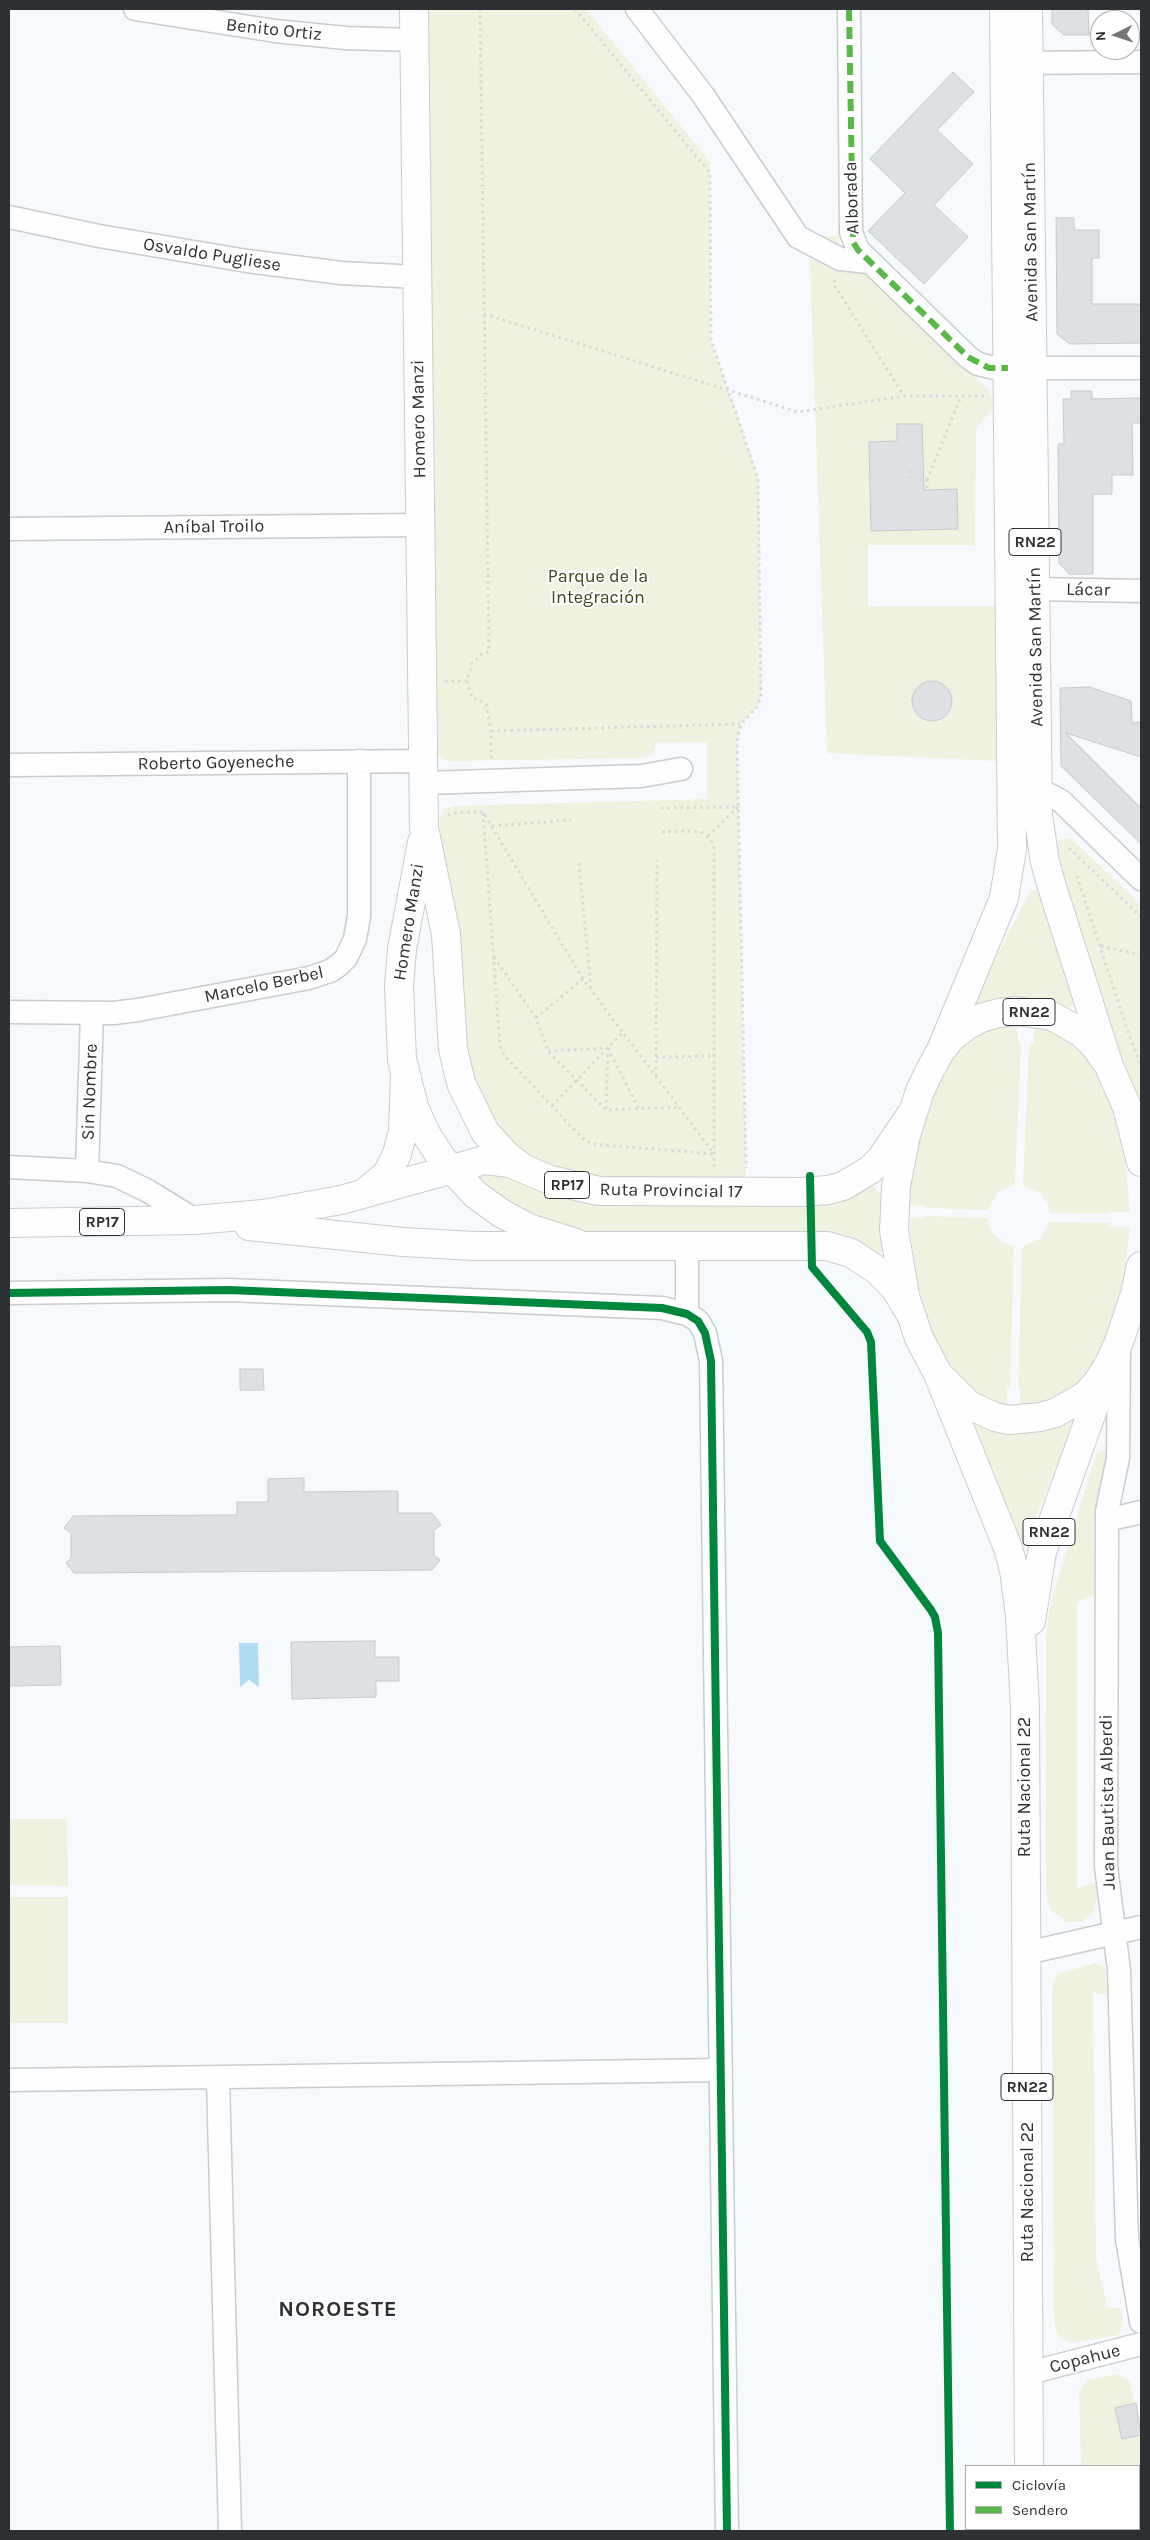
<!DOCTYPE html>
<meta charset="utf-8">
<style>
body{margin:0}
#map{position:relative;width:1150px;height:2540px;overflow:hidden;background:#f7fafc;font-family:Karla,sans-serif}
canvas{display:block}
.frame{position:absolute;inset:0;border:10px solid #2e3133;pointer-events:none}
.legend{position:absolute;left:965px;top:2465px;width:175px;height:65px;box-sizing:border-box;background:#fff;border:1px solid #abadad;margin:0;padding:6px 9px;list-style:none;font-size:15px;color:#2e3133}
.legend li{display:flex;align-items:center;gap:10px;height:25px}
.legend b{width:25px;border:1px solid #abadad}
.north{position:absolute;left:1090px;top:10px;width:50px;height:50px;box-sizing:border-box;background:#fff;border:1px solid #abadad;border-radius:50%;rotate:266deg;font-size:14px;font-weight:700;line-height:20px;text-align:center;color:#2e3133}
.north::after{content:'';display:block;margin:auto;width:18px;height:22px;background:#747779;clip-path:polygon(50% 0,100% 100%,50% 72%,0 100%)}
</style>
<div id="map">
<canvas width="1150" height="2540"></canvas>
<div class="frame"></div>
<ul class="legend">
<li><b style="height:6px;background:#00873e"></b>Ciclovía</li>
<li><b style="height:6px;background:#58b947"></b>Sendero</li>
</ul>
<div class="north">N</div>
</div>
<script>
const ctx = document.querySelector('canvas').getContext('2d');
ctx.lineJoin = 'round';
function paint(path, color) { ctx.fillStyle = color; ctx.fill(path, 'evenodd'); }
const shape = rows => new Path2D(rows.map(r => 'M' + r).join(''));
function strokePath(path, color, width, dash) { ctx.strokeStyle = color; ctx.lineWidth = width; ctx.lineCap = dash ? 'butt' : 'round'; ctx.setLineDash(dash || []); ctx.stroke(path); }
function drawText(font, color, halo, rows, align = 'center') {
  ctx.font = font + ' Karla,sans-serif'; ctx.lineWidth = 4; ctx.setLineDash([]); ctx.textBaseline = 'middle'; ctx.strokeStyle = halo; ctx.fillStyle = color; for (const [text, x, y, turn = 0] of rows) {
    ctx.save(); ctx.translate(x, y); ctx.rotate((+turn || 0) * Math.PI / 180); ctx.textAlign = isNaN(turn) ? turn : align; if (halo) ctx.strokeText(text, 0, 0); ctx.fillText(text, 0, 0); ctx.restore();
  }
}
paint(shape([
 [428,9,586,9,710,162,711,341,755,466,759,485,761,696,757,707,741,724,737,741,746,1182,587,1180,533,1159,498,1131,468,1073,442,874,440,820,443,810,454,806,707,799,707,742,656,743,653,754,644,758,453,761,445,760,438,754],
 [839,236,839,243,846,254,988,389,992,396,993,409,976,428,975,545,868,545,868,606,995,606,996,761,827,753,809,237],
 [1067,838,1074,841,1141,905,1141,1102,1116,1043,1056,850,1058,841],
 [1031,890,1036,890,1040,895,1075,1006,1067,1008,1049,1001,1020,998,968,1011],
 [1018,1024,1018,1043,1021,1044,1015,1184,997,1193,988,1210,926,1208,926,1206,909,1205,914,1156,932,1097,943,1074,957,1052,975,1037,996,1027],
 [1034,1025,1043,1026,1070,1038,1092,1062,1114,1109,1124,1149,1130,1212,1110,1212,1110,1214,1050,1213,1048,1204,1040,1193,1023,1185,1029,1044,1034,1044],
 [475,1172,874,1187,880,1194,879,1223,882,1250,881,1253,876,1255,820,1233,811,1232,626,1235,594,1233,538,1218,500,1198,468,1174],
 [926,1216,988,1218,990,1228,996,1237,1004,1243,1014,1246,1010,1388,1007,1388,1007,1410,980,1399,950,1369,935,1340,918,1286,909,1218,926,1218],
 [1049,1222,1110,1223,1110,1226,1130,1227,1124,1281,1116,1319,1090,1374,1063,1398,1020,1410,1020,1388,1018,1388,1022,1247,1041,1238],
 [1078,1413,1029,1535,1026,1540,1021,1540,972,1428,978,1425],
 [1102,1450,1107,1452,1108,1459,1094,1518,1094,1595,1077,1602,1077,1889,1096,1882,1097,1898,1093,1913,1082,1921,1076,1922,1067,1922,1055,1914,1050,1908,1046,1892,1046,1634,1051,1601,1096,1454],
 [9,1819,67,1819,68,1886,9,1885],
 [9,1897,68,1897,68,2023,9,2023],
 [1095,1963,1105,1968,1107,1995,1093,1992,1096,2257,1107,2307,1121,2309,1123,2323,1119,2333,1115,2336,1070,2343,1058,2335,1054,2322,1052,1990,1054,1980,1061,1973],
 [1118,2374,1130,2382,1141,2428,1141,2531,1082,2531,1082,2529,1139,2529,1139,2466,1081,2466,1079,2391,1088,2380]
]), '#eff2de');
paint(shape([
 [239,1643,258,1643,259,1687,249,1680,240,1687]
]), '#aedcf2');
const building = shape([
 [1052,9,1088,9,1089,35,1064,35,1052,24,1052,9],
 [953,72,974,92,937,130,973,164,934,205,968,237,924,284,868,231,905,193,870,159,953,72],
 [1056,218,1074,218,1074,230,1099,230,1099,258,1092,258,1092,304,1141,304,1141,343,1070,344,1057,334,1056,218],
 [1071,391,1092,391,1092,399,1141,398,1141,423,1132,423,1133,475,1112,475,1112,494,1093,494,1093,574,1069,574,1059,563,1058,444,1064,444,1063,399,1071,399,1071,391],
 [897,424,922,424,924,490,957,489,958,529,871,531,869,442,897,441,897,424],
 '912 701a20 20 0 1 1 40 0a20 20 0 1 1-40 0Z',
 [1089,687,1131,701,1132,723,1141,722,1141,757,1066,733,1141,808,1141,844,1061,766,1060,688,1089,687],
 [240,1369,263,1369,264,1390,240,1390,240,1369],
 [304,1478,304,1492,398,1491,398,1513,432,1513,441,1525,434,1530,434,1555,440,1560,432,1570,74,1573,66,1563,71,1558,71,1533,64,1528,73,1516,237,1515,237,1502,268,1502,268,1479,304,1478],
 [375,1641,375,1657,399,1657,399,1681,376,1681,376,1697,292,1699,291,1642,375,1641],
 [60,1646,61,1685,9,1686,9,1647,60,1646],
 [1136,2403,1141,2435,1122,2439,1115,2408,1136,2403]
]);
paint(building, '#dee1e3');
strokePath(building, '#c6c9cb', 1);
const street = shape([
 [135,9,275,31,346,38,414,40],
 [637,9,703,95,798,237,840,259,869,262],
 [849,9,851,232,858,250,968,357,978,364,995,368,1141,368],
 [1012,63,1141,62],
 [9,217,99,236,247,261,341,273,417,277],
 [9,529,420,525],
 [1035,589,1141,591],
 [9,765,423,761],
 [424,783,641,776,681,769],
 [1021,792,1046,793,1061,801,1141,879],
 [9,1012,114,1013,138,1010,309,978,330,971,339,965,346,958,355,939,359,916,359,761],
 [9,1167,87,1171,117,1176,148,1191,195,1220],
 [87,1171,92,1013],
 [9,1293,229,1290,662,1308,687,1314,698,1321,705,1333,711,1361,727,2531],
 [687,1314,687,1245],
 [1119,1344,1118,1458,1107,1511,1106,1866,1119,1970,1127,2239,1141,2322],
 [1107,1520,1141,1512],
 [1026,1953,1141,1927],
 [218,2079,230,2531],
 [9,2080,721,2070],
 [1029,2373,1141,2344]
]);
const secondary = shape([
 [414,9,424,828,446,934,453,1049,461,1083,485,1132,507,1156,522,1167],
 [422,842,402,949,399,986,402,1059,414,1107,426,1134,443,1160,476,1195,501,1213,529,1228,576,1243]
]);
const primary = shape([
 [367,1191,387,1174,397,1154,403,1131,405,1075],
 [9,1223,195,1220,263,1214,341,1200,485,1160,510,1163,550,1180,599,1191,801,1192,828,1190,843,1186,870,1170,881,1159,910,1116],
 [249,1226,403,1242,474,1246,827,1246,851,1253,877,1270,895,1288,910,1313]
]);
const highway = shape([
 [1028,9,1038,815,1045,862,1052,887,1109,1066],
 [941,1050,1004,898,1012,849,1004,9],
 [1141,1162,1127,1107,1109,1066,1095,1046,1082,1033,1052,1016,1016,1011,999,1013,981,1018,966,1026,952,1037,941,1050,930,1070,920,1091,906,1135,896,1186,894,1230,905,1296,919,1338,938,1374,969,1405,995,1417,1009,1420,1040,1417,1055,1413,1085,1396,1097,1383,1109,1364,1119,1342,1135,1294,1141,1266],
 [938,1374,1008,1548,1014,1570,1020,1616,1025,1707,1029,2466],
 [1031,1621,1042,1552,1103,1381],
 [1029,2529,1029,2531]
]);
strokePath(street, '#c9ccce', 25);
strokePath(secondary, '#c9ccce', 30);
strokePath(primary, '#c9ccce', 30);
strokePath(highway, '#c9ccce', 30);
strokePath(shape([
 [480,9,489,652,482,654,472,663,467,681,472,697,486,704,491,731,491,759],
 [575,9,710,173,711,340,758,479,761,696,757,707,741,724,737,741,746,1168],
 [835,280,833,283,904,396],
 [484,314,798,412,904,396,984,396],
 [910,470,910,480,927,480,927,490],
 [927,480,961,396],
 [445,681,467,681],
 [491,731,740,724],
 [661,808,738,807],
 [483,813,500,1045,504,1055,582,1138,592,1144,714,1154],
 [448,815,454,813,483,812,583,979,714,1154],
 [492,826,571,820],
 [662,832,692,831,703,833,712,842,714,848,714,1167],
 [708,836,738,807],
 [1069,848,1141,917],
 [579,863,591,989],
 [1077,876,1129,1035,1141,1065],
 [1101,946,1141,955],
 [494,957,536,1018,548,1051,606,1110,679,1107],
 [536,1018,583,979],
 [608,1048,639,1109],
 [548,1051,607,1048],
 [656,1057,715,1056],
 [656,1076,657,860],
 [552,1106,623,1032],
 [606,1109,608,1050]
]), '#d7d8d8', 3, [2.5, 4]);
strokePath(street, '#fefeff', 22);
strokePath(secondary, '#fefeff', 28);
strokePath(primary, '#fefeff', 28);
strokePath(highway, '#fefeff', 28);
strokePath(shape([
 [849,9,853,242,858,250,968,357,989,368,1008,368]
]), '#58b947', 6, [12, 6]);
strokePath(shape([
 [810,1176,812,1267,867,1332,871,1342,880,1541,931,1610,935,1617,938,1633,950,2531],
 [9,1293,229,1290,662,1308,687,1314,698,1321,705,1333,711,1361,727,2531]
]), '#00873e', 8);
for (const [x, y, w] of [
 [1035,542,52],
 [1029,1012,52],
 [567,1185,45],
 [102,1222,45],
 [1049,1532,52],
 [1027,2087,52]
]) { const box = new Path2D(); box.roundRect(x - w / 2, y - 13.5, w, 27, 4); ctx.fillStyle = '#fff'; ctx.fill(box); strokePath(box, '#2e3133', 1); }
drawText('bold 16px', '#2e3133', null, [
 ["RN22",1035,542],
 ["RN22",1029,1012],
 ["RP17",567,1185],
 ["RP17",102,1222],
 ["RN22",1049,1532],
 ["RN22",1027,2087]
]);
drawText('18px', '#2e3133', '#fff', [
 ["Benito Ortiz",274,30,6],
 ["Alborada",852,198,-92],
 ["Avenida San Martín",1031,242,-91],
 ["Osvaldo Pugliese",212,255,9],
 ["Homero Manzi",419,419,-91],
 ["Aníbal Troilo",214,527,-1],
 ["Lácar",1088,590,1],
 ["Avenida San Martín",1036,647,-91],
 ["Roberto Goyeneche",216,763,-1],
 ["Homero Manzi",409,922,-81],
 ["Marcelo Berbel",264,985,-12],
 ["Sin Nombre",90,1092,-88],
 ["Ruta Provincial 17",671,1191,1],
 ["Ruta Nacional 22",1025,1787,-90],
 ["Juan Bautista Alberdi",1108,1802,-91],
 ["Ruta Nacional 22",1028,2192,-90],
 ["Copahue",1085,2359,-14]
]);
drawText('18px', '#424417', '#fff', [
 ["Parque de la",598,577],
 ["Integración",598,598]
]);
ctx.letterSpacing = '1px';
drawText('bold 22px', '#2e3133', '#fff', [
 ["NOROESTE",338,2310]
]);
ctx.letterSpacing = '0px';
</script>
